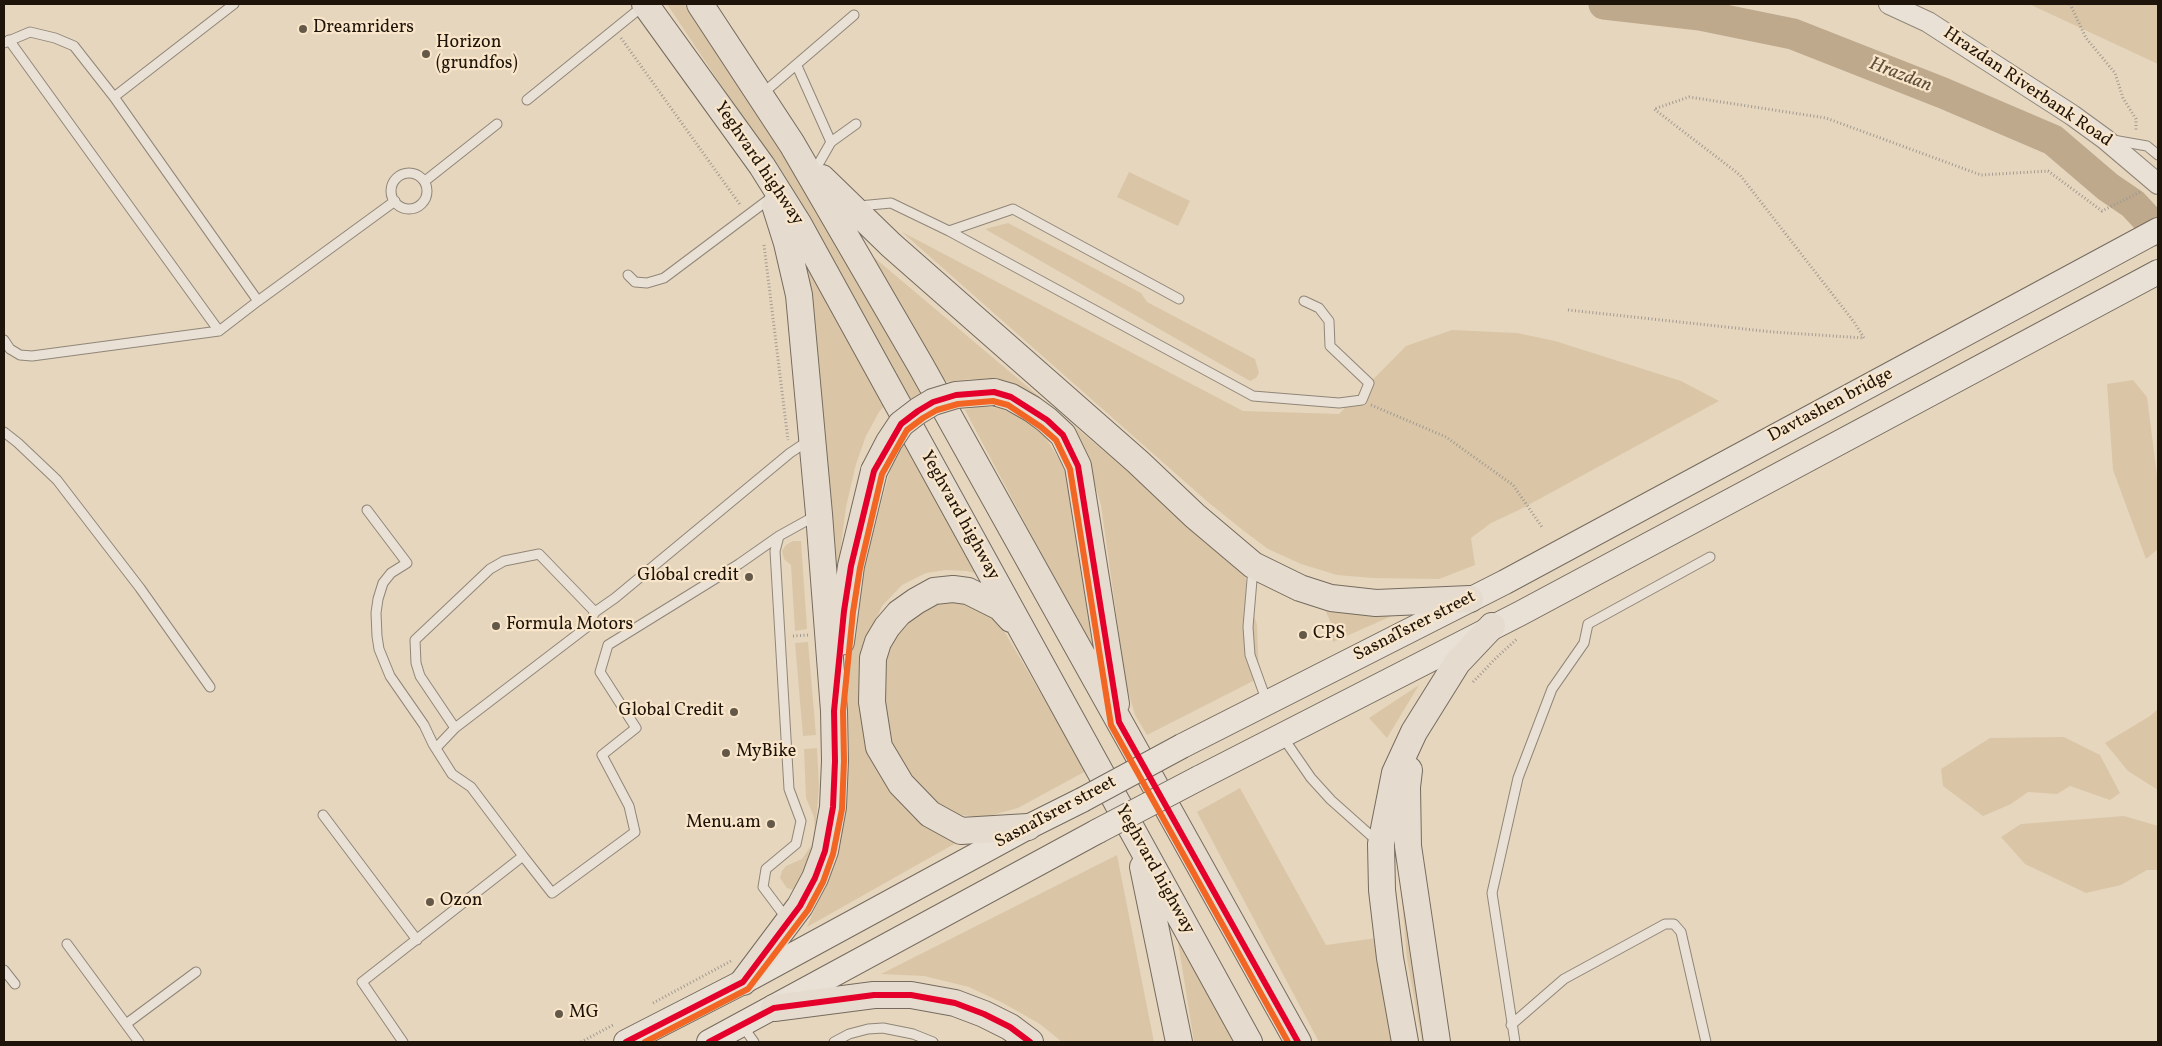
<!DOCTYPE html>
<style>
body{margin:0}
#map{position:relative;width:2162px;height:1046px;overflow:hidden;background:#e6d6be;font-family:Vollkorn,serif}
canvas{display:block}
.frame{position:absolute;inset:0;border:5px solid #1e140a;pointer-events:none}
</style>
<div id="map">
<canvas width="2162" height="1046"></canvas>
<div class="frame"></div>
</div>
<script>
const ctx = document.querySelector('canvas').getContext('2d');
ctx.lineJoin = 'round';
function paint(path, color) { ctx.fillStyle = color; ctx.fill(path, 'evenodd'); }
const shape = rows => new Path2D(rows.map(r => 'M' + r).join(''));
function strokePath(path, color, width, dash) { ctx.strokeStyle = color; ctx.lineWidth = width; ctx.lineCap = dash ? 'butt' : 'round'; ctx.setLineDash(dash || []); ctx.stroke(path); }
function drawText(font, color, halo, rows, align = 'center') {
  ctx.font = font + ' Vollkorn,serif'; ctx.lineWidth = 4.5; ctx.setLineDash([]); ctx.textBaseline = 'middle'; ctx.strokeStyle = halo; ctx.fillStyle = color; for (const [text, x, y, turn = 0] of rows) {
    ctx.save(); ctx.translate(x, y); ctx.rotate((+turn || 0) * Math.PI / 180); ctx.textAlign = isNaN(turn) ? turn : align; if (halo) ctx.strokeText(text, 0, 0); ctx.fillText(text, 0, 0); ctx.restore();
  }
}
paint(shape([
 [667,4,684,4,783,154,892,340,922,397,911,403,771,160],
 [2029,4,2158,4,2158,64],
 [1129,172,1190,201,1178,226,1117,197],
 [1008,223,1141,293,1147,302,1255,359,1259,373,1256,378,1250,381,985,229],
 [902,232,1243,411,1339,414,1406,346,1452,330,1517,333,1555,341,1681,381,1719,401,1521,509,1491,523,1471,538,1475,565,1439,579,1372,578,1337,575,1301,564,1268,549,1244,531,1209,503],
 [870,254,1245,570,1247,591,1257,625,1259,678,1147,735,1135,715,1126,684,1101,505,1084,448,1062,420,985,380,971,379,944,382],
 [807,264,887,403,879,412,866,436,856,464,846,507,837,576,819,365],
 [2133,380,2147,397,2158,483,2158,549,2146,559,2113,470,2107,384],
 [977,406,1000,408,1022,418,1044,435,1065,469,1070,489,1094,653,965,410],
 [907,435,982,575,967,571,946,570,926,573,902,585,882,606,872,628,870,742,963,839,807,927,828,878,844,711,845,672,860,583,891,466],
 [793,541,801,541,807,629,795,631,791,565,784,559,782,551,786,545],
 [939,603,960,603,985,610,1000,624,1086,771,1018,808,985,817,958,815,930,798,908,771,890,741,882,687,886,651,898,629,911,619],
 [1324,607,1394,615,1333,642,1332,626],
 [808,642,816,735,803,736,795,643],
 [1419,685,1387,738,1369,718],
 [2158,709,2158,790,2128,771,2105,743,2150,716],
 [2064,737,2100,755,2120,793,2110,800,2070,786,2057,794,2028,792,2011,804,1983,816,1943,786,1941,769,1990,738],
 [817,748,819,787,815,832,814,817,806,798,804,749],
 [1240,788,1326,945,1377,938,1393,1042,1319,1042,1197,812],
 [2124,816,2158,826,2158,870,2147,870,2121,885,2086,893,2025,864,2001,837,2021,824],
 [1397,843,1428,1042,1422,1042,1407,959],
 [811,846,811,855,797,891,787,888,780,878,782,871,786,866,802,859],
 [1117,855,1154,1042,1062,1042,1040,1024,1003,1003,969,987,924,976,881,974],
 [1175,923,1240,1042,1194,1042]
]), '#dac6a6');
strokePath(shape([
 [1604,4,1700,15,1793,34,1943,93,2053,140,2108,187,2133,204,2158,231]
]), '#bea98c', 31);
const service = shape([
 [9,40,219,331,258,301],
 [4,43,30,32,55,38,74,46,114,97,258,301,395,201],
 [797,66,831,142,815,170],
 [762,94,854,15],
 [114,97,234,4],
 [527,100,643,6],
 [2113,140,2147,146,2158,155],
 [831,142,856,124],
 '391 191a18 18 0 1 1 36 0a18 18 0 1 1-36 0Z',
 [425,181,497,124],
 [859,206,891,203,949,231,1253,396,1339,403,1362,400,1369,383,1330,346,1329,321,1319,308,1304,301],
 [949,231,1013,209,1179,299],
 [628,275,635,282,647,283,664,278,772,197],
 [4,340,10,349,20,355,32,356,219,331],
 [4,432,18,443,57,480,140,588,210,687],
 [367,510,407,563,391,573,383,583,378,599,376,613,377,636,379,649,390,676,424,725,433,744,452,774,471,787,523,856],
 [1253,568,1248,627,1250,655,1267,702],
 [455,728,420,676,416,663,415,640,490,569,504,561,539,554,595,612],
 [1282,736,1311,778,1331,800,1377,841],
 [436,748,455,728,587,627,595,612,615,598,790,453,808,441],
 [323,815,417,940],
 [787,919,763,887,766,869,796,844,801,821,789,789,775,551,779,536,815,516],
 [67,944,139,1042],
 [4,970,15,984],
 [126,1024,196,972],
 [742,1025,754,1042],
 [1511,1025,1564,979,1665,924,1674,924,1681,932,1706,1042],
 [403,1042,362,982,523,856,552,893,635,832,629,806,602,755,636,728,600,672,608,645,739,564,779,536],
 [834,1042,849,1034,868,1029,883,1028,913,1034,933,1042],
 [1515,1042,1492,893,1518,778,1552,689,1584,643,1588,624,1710,557]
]);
const tertiary = shape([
 [1889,4,1928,22,2072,115,2105,139,2158,184]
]);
const secondary = shape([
 [1182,746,1505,582,2158,230],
 [1199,778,1521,613,2158,272],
 [626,1042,743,982,1028,827,1082,800],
 [709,1042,1098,831]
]);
const primary = shape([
 [645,4,762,166,799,225,1249,1042],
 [700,4,792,144,921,366,1298,1042],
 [822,178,891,245,1138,462,1195,516,1253,565,1300,588,1331,598,1376,603,1470,599],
 [994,392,1011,397,1032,409,1047,420,1063,435,1078,466,1116,704],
 [1011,619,1000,607,968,591,953,589,934,591,916,601,899,613,887,627,878,642,873,658,872,702,879,747,901,784,930,814,961,831,1028,827],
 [841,642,851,566,874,471],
 [1409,770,1407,787,1408,846,1437,1042],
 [1143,867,1179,1042],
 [743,982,800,906,815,878,825,851,833,807,835,761,834,711,819,514,799,295,787,243,775,205],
 [774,1008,874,995,911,995,955,1003,984,1014,1010,1027,1030,1042],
 [1405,1042,1390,958,1382,890,1381,844,1395,773,1414,732,1457,663,1492,626]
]);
strokePath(service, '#908678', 11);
strokePath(tertiary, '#908678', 22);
strokePath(secondary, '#756b5e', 26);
strokePath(primary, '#756b5e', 28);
strokePath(shape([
 [2070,4,2086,38,2115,73,2123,98,2136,119,2136,131],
 [621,38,741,206],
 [764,245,788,440],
 [1568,310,1773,332,1864,338,1854,322,1740,175,1654,109,1689,97,1826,118,1981,175,2048,171,2102,211,2140,192],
 [1371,405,1446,437,1513,485,1542,527],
 [793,636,809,635],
 [1473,682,1497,657,1518,638],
 [653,1003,731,961],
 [581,1042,613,1025]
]), '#a19a91', 3, [1, 2.5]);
strokePath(service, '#e9e1d5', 9);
strokePath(tertiary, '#e9e1d5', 20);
strokePath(secondary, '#e9e1d5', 24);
strokePath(primary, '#e5dccf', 26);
const secondaryBridge = shape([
 [1082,800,1182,746],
 [1098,831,1199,778]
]);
const primaryBridge = shape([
 [874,471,889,442,901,424,918,411,933,402,956,395,994,392]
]);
strokePath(secondaryBridge, '#756b5e', 26, []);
strokePath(primaryBridge, '#756b5e', 28, []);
strokePath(secondaryBridge, '#e9e1d5', 24);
strokePath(primaryBridge, '#e5dccf', 26);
strokePath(shape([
 [626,1042,743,982,800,906,815,878,825,851,833,807,835,761,834,711,844,611,851,566,874,471,901,424,918,411,933,402,956,395,994,392,1011,397,1047,420,1063,435,1078,466,1119,722,1298,1042],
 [709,1042,774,1008,874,995,911,995,955,1003,984,1014,1010,1027,1030,1042]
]), '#e4002b', 6);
strokePath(shape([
 [645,1042,748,989,808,910,823,882,833,854,842,809,844,761,843,711,853,612,860,568,882,474,907,430,923,418,937,410,958,404,993,401,1008,405,1041,427,1056,440,1070,469,1111,725,1288,1042]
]), '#f26522', 6);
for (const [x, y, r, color] of [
 [303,29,5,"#645849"],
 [426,54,5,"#645849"],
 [749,577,5,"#645849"],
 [496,626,5,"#645849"],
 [1303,635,5,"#645849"],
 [734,712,5,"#645849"],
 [726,753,5,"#645849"],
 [771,824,5,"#645849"],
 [430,902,5,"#645849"],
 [559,1014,5,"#645849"]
]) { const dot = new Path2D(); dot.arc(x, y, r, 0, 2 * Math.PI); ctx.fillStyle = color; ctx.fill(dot); strokePath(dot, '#f9e6ca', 2); }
drawText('18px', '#1e140a', '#f9e6ca', [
 ["Dreamriders",313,29],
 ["Horizon",436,44],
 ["(grundfos)",436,65],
 ["Global credit",739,577,"right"],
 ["Formula Motors",506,626],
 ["CPS",1313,635],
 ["Global Credit",724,712,"right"],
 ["MyBike",736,753],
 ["Menu.am",761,824,"right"],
 ["Ozon",440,902],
 ["MG",569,1014]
], 'left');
drawText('18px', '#1e140a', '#f9e6ca', [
 ["Hrazdan Riverbank Road",2027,88,34],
 ["Yeghvard highway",758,164,56],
 ["Davtashen bridge",1831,406,-28],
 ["Yeghvard highway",959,516,61],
 ["SasnaTsrer street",1415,627,-27],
 ["SasnaTsrer street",1056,813,-28],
 ["Yeghvard highway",1154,870,61]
]);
drawText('italic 19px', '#5e4e3b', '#f9e6ca', [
 ["Hrazdan",1900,76,21]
]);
</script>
